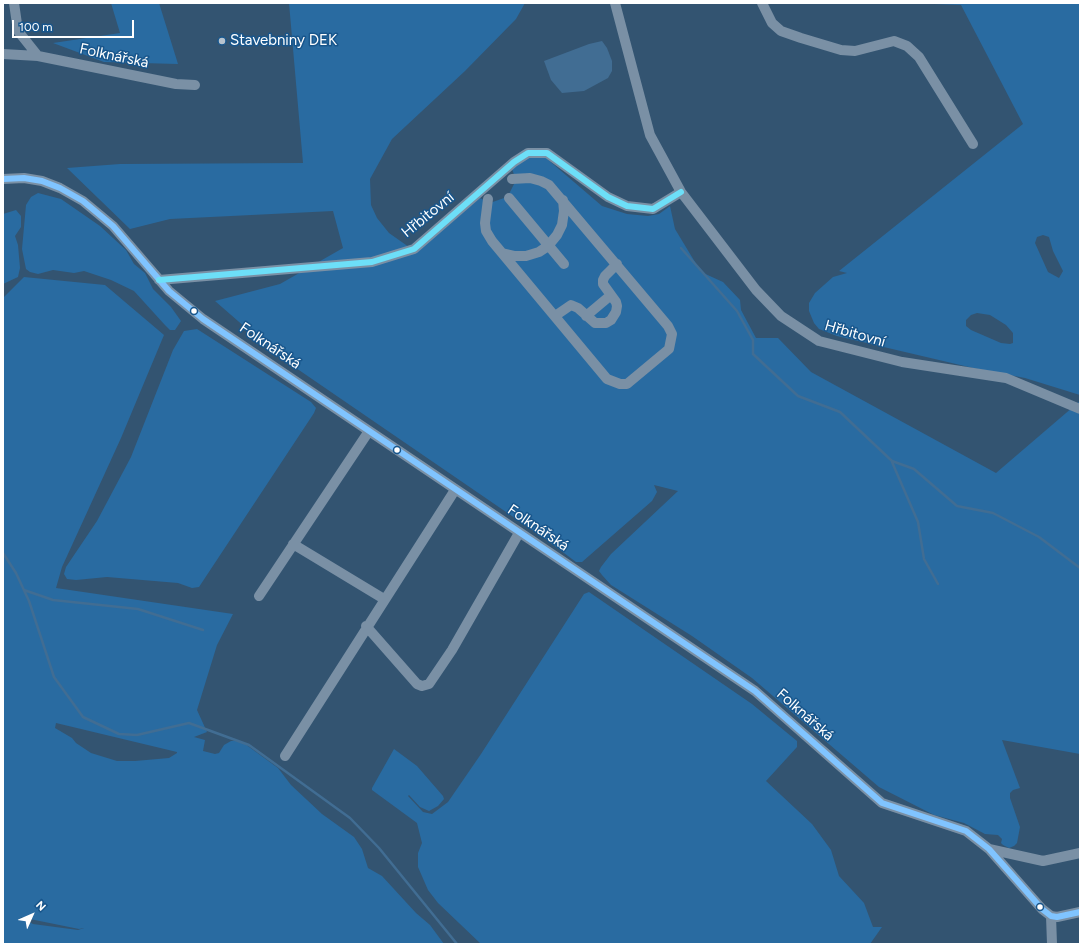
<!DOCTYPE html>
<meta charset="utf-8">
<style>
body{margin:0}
#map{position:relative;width:1083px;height:947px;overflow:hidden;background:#335471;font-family:Figtree,sans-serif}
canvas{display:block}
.frame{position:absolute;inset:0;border:4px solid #fff;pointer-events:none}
.north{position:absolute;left:12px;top:895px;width:40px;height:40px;-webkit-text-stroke:3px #18568c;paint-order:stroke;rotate:45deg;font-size:11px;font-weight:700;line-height:16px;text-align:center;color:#fff}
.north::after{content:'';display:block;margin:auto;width:14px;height:18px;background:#fff;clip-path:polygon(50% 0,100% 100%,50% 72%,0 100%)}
.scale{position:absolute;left:12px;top:20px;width:122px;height:18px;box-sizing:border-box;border:2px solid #fff;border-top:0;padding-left:5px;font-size:12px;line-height:14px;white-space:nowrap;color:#fff;-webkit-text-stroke:3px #18568c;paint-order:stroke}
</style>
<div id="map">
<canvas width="1083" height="947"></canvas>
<div class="frame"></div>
<div class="north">N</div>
<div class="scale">100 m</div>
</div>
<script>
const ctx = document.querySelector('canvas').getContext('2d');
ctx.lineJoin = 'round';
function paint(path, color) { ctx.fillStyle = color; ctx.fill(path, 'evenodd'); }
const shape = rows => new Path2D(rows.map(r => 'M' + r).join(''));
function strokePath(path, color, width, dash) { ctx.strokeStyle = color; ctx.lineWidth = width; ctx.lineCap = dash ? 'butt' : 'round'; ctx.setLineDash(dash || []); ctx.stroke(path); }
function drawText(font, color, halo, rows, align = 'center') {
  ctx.font = font + ' Figtree,sans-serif'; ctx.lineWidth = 3; ctx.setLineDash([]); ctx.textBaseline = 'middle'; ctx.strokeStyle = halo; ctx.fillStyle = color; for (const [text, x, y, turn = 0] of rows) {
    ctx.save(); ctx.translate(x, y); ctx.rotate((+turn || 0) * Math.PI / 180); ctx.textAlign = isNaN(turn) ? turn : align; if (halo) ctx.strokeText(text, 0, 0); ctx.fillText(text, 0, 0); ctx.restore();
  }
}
paint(shape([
 [111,3,159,3,178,64,104,62,53,43,120,33],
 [289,3,525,3,516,19,465,71,392,139,370,179,371,205,377,218,389,233,416,252,480,198,490,203,504,198,509,194,516,180,512,169,529,157,539,156,546,158,602,206,627,214,648,216,659,214,670,206,675,229,701,272,723,282,740,300,741,310,756,338,778,338,811,372,996,473,1080,401,1080,754,1002,740,1020,788,1013,790,1010,793,1010,798,1020,827,1017,843,1014,846,1009,848,1003,845,1001,843,1002,839,998,835,985,834,964,823,934,815,879,787,752,678,692,636,611,585,602,575,599,571,601,567,611,554,678,491,654,485,657,492,652,501,582,562,576,562,544,538,277,355,215,301,280,284,343,248,333,211,170,219,130,229,67,168,120,164,303,163],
 [908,3,1080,3,1080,395,1025,378,973,368,837,336,819,329,814,323,809,311,809,303,815,293,833,277,847,273,839,271,1023,124,961,5],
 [1043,235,1049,237,1053,251,1063,271,1059,278,1048,272,1035,243,1037,237],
 [977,313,990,315,1006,325,1013,333,1013,343,1010,344,1001,343,971,330,966,326,966,320,971,315],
 [38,193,61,199,100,226,126,250,134,264,145,273,153,289,171,307,181,321,175,330,170,330,164,324,134,291,111,280,84,271,74,273,53,270,38,274,30,272,26,269,22,249,26,205,31,197],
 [16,210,21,216,21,227,15,236,18,245,20,268,18,277,3,284,3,214],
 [24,277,105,285,164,335,121,438,62,567,56,588,233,614,217,645,197,710,207,732,194,737,205,740,203,751,215,754,219,753,224,745,231,741,241,741,278,768,291,785,322,814,354,837,362,849,368,868,382,876,416,913,430,925,444,944,3,944,3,298],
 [56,723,177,752,177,753,169,758,135,761,117,761,91,753,76,743,72,738,55,728],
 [20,917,79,929,84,928,78,930,33,924],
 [197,329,311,402,316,408,314,413,199,587,192,588,178,583,107,577,76,580,67,579,64,574,66,567,97,521,131,457,173,350,184,331],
 [589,592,752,704,797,741,797,747,766,781,812,824,831,850,839,876,864,903,873,927,882,927,870,944,481,944,438,903,428,890,418,867,418,853,422,843,417,823,372,790,372,788,394,749,417,766,443,796,444,799,438,806,429,811,420,807,409,795,408,796,423,812,432,814,448,802,481,754,584,594]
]), '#296ba1');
paint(shape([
 [602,41,607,48,612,61,612,71,608,78,584,91,562,93,551,80,544,61,589,44]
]), '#416d93');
strokePath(shape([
 [681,248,737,311,753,340,753,354,798,396,840,412,892,461,914,469,957,506,993,513,1039,537,1080,568],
 [892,462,918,522,924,559,938,584],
 [3,553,16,573,29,601,54,677,83,717,119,734,137,735,189,723,249,745,350,818,379,848,457,944],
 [24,590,53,600,138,609,203,630]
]), '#416d93', 2.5);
strokePath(shape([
 [14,3,18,31,38,56],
 [615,3,650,135,681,192,756,290,781,316,819,341,902,362,1006,378,1080,409],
 [762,3,772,23,781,31,801,38,841,50,855,51,894,41,907,46,919,57,973,144],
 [3,54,38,56,176,84,195,85],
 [3,179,24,178,42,181,60,188,83,201,113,226,169,291,203,319,755,691,882,803,966,831,989,849,1042,909,1051,916,1057,917,1080,912],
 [509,198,564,264],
 [488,199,485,223,486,231,492,241,607,379,620,384,627,384,669,349,672,334,668,326,549,185,541,181,530,178,512,179],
 [502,253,515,256,526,256,539,252,548,246,557,235,562,225,564,211,563,200],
 [159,280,372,262,414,249,514,162,528,153,547,153,608,197,627,206,653,209,681,192],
 [555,316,571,305,578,308,595,323,606,323,611,320,616,312,617,306,616,302,603,284,603,280,605,276,617,264],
 [586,316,611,295],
 [293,544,384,599],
 [259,596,369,431],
 [366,626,417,684,422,686,429,684,452,650,519,533],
 [285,756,455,490],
 [989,849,1043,861,1080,853],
 [1051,916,1052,944]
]), '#7a90a5', 10);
strokePath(shape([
 [3,179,24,178,42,181,60,188,83,201,113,226,169,291,203,319,755,691,882,803,966,831,989,849,1042,909,1051,916,1057,917,1080,912]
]), '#80c4ff', 6);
strokePath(shape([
 [159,280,372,262,414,249,514,162,528,153,547,153,608,197,627,206,653,209,681,192]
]), '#6ddff8', 6);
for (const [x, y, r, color] of [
 [222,41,4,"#b8c3cd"],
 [194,311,3.5,"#fff"],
 [397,450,3.5,"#fff"],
 [1040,907,3.5,"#fff"]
]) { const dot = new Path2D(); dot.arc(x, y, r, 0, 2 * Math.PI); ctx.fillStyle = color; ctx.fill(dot); strokePath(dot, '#18568c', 1.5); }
drawText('15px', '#fff', '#18568c', [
 ["Stavebniny DEK",230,41]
], 'left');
drawText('15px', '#fff', '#18568c', [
 ["Folknářská",114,56,12],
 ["Hřbitovní",428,215,-39],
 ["Hřbitovní",855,334,16],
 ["Folknářská",270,346,34],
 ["Folknářská",538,528,34],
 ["Folknářská",805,715,41]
]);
</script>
